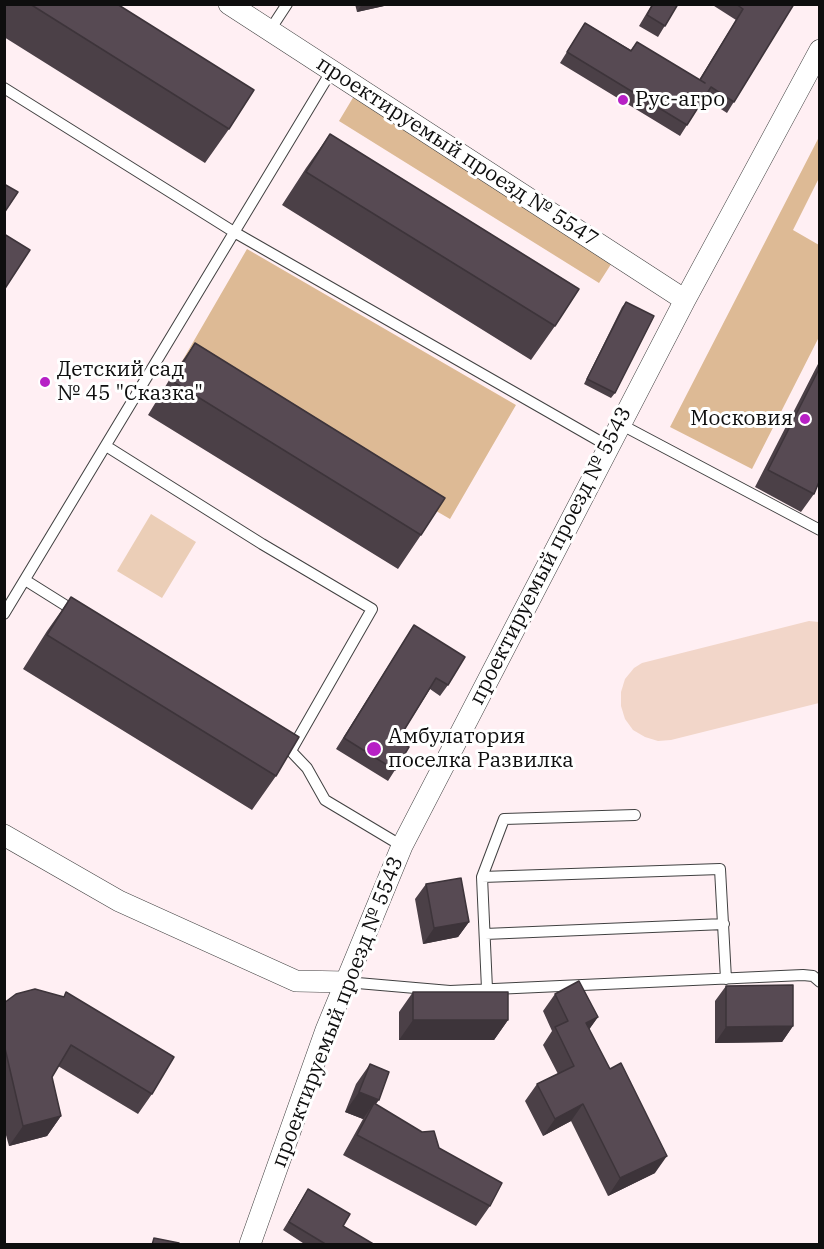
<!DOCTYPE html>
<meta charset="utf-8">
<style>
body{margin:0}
#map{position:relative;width:824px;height:1249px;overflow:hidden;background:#ffeff3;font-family:"IBM Plex Serif",serif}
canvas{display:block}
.frame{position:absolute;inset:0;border:6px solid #0e0e0e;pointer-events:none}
</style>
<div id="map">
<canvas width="824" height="1249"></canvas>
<div class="frame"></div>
</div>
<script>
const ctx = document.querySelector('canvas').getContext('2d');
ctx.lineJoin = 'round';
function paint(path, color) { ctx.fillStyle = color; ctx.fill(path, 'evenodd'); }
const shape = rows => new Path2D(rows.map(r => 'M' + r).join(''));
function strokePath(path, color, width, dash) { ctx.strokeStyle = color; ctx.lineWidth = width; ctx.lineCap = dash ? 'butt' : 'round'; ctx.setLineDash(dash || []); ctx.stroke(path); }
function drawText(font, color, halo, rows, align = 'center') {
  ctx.font = font + ' "IBM Plex Serif",serif'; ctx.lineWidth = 6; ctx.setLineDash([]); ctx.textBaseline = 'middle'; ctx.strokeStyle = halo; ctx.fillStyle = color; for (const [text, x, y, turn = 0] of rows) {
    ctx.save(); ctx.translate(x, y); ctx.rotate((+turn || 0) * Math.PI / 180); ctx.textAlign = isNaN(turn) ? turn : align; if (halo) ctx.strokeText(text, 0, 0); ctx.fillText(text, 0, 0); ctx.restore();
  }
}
paint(shape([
 [151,514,196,542,162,598,117,571]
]), '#ebceb7');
paint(shape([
 [354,96,615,258,599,283,339,121],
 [819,137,819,178,793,230,819,245,819,337,752,469,670,427],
 [247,249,516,405,450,519,181,363]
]), '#ddba95');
paint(shape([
 [809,621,819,622,819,703,671,740,658,741,645,737,633,730,625,719,621,706,621,692,625,679,634,668,642,663]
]), '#f2d6c9');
const lane = shape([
 [270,30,287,4],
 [4,88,234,232,608,446],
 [620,424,820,530],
 [106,446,262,544,372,609,292,749],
 [25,580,76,612],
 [4,614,332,70],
 [287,747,307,768,325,800,402,846],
 [482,877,504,819,635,815],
 [485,934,724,924],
 [346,982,450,991,803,975,813,976,820,982],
 [487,989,482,877,720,869,726,979]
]);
const street = shape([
 [229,4,685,300],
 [4,835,119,901,296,981,346,982],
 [250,1244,326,1030,402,846,685,300,820,50]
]);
strokePath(lane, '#414141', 12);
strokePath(street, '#414141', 22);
strokePath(lane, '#fff', 10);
strokePath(street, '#fff', 21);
paint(shape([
 [4,4,117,4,229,129,205,163,4,37],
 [355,4,393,4,357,12],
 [652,4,678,4,658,37,639,26],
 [711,4,794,4,727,113,704,98,680,136,560,63,585,23,631,50,637,42,699,80,736,20],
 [330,134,555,326,531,360,282,205,306,168],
 [626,302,615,393,611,398,584,384,622,307],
 [195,343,421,535,398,569,148,415,171,377],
 [819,362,819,482,814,494,801,512,755,487],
 [71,597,276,776,252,810,23,669,47,631],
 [414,625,448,685,440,696,430,689,398,740,395,770,388,781,336,749],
 [426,884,469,922,458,937,423,944,415,899],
 [726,986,793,1026,782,1042,715,1043,715,1001],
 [413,992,508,1020,494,1040,399,1040,399,1012],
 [555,994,598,1017,589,1029,655,1173,608,1196,571,1121,543,1136,525,1101,537,1084,558,1074,543,1045,552,1031,543,1011],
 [4,1003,152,1094,138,1114,58,1066,52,1077,61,1116,47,1136,9,1146,4,1128],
 [370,1064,376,1104,439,1148,490,1206,476,1226,343,1155,363,1119,345,1112,356,1084],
 [308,1189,343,1226,375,1245,306,1245,283,1230]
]), '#4b4047');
paint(shape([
 [362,4,393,4,357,12],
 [469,922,458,937,423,944,434,928],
 [598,1017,586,1034,586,1023],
 [413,1020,508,1020,494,1040,399,1040],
 [793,1026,782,1042,715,1043,726,1027],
 [359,1092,379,1100,367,1116,374,1103,363,1119,345,1112],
 [583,1104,571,1121,543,1136,555,1119],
 [61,1116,47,1136,9,1146,23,1126],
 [667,1156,655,1173,608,1196,620,1178]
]), '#3d343a');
const building = shape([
 [30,4,117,4,254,90,229,129,30,4],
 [653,4,678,4,665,26,647,15,653,4],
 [736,4,794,4,734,102,711,87,687,125,567,52,585,23,631,51,637,42,705,83,700,80,743,9,736,4],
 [330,134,579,289,555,326,306,172,330,134],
 [4,184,18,192,4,213,4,184],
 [4,234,30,250,4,290,4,234],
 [626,302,654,316,615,393,587,379,626,302],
 [195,343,445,498,421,535,172,381,195,343],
 [819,369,819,482,814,494,768,470,819,369],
 [71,597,299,737,276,776,47,635,71,597],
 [414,625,465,657,448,685,436,678,398,740,409,747,395,770,344,738,414,625],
 [461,878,469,922,434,928,426,884,461,878],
 [579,981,598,1017,586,1023,610,1069,621,1063,667,1156,620,1178,583,1104,555,1119,537,1084,574,1066,555,1027,568,1021,555,994,579,981],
 [793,985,793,1026,726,1027,726,986,793,985],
 [35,989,64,997,66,992,174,1057,152,1094,71,1045,52,1077,61,1116,23,1126,4,1044,4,1003,16,994,35,989],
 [413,992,508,992,508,1020,413,1020,413,992],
 [370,1064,389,1072,379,1100,359,1092,370,1064],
 [374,1103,422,1132,434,1131,439,1148,502,1183,490,1206,357,1135,374,1103],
 [308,1189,350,1214,343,1226,375,1245,327,1245,289,1222,308,1189],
 [154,1238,179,1243,179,1245,152,1245,154,1238]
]);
paint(building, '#574a53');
strokePath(building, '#3d343a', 1.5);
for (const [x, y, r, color] of [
 [623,100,6,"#b720c5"],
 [45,382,6,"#b720c5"],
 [805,419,6,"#b720c5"],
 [374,749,8,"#b720c5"]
]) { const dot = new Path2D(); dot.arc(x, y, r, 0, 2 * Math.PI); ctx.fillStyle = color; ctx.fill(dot); strokePath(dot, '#fff', 2); }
drawText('21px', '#0e0e0e', '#fff', [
 ["Рус-агро",635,100],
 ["Детский сад",57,370],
 ["№ 45 \"Сказка\"",57,394],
 ["Московия",793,419,"right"],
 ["Амбулатория",388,737],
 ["поселка Развилка",388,761]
], 'left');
drawText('21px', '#0e0e0e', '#fff', [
 ["проектируемый проезд № 5547",457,152,33],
 ["проектируемый проезд № 5543",551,556,-63],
 ["проектируемый проезд № 5543",338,1012,-69]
]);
</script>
